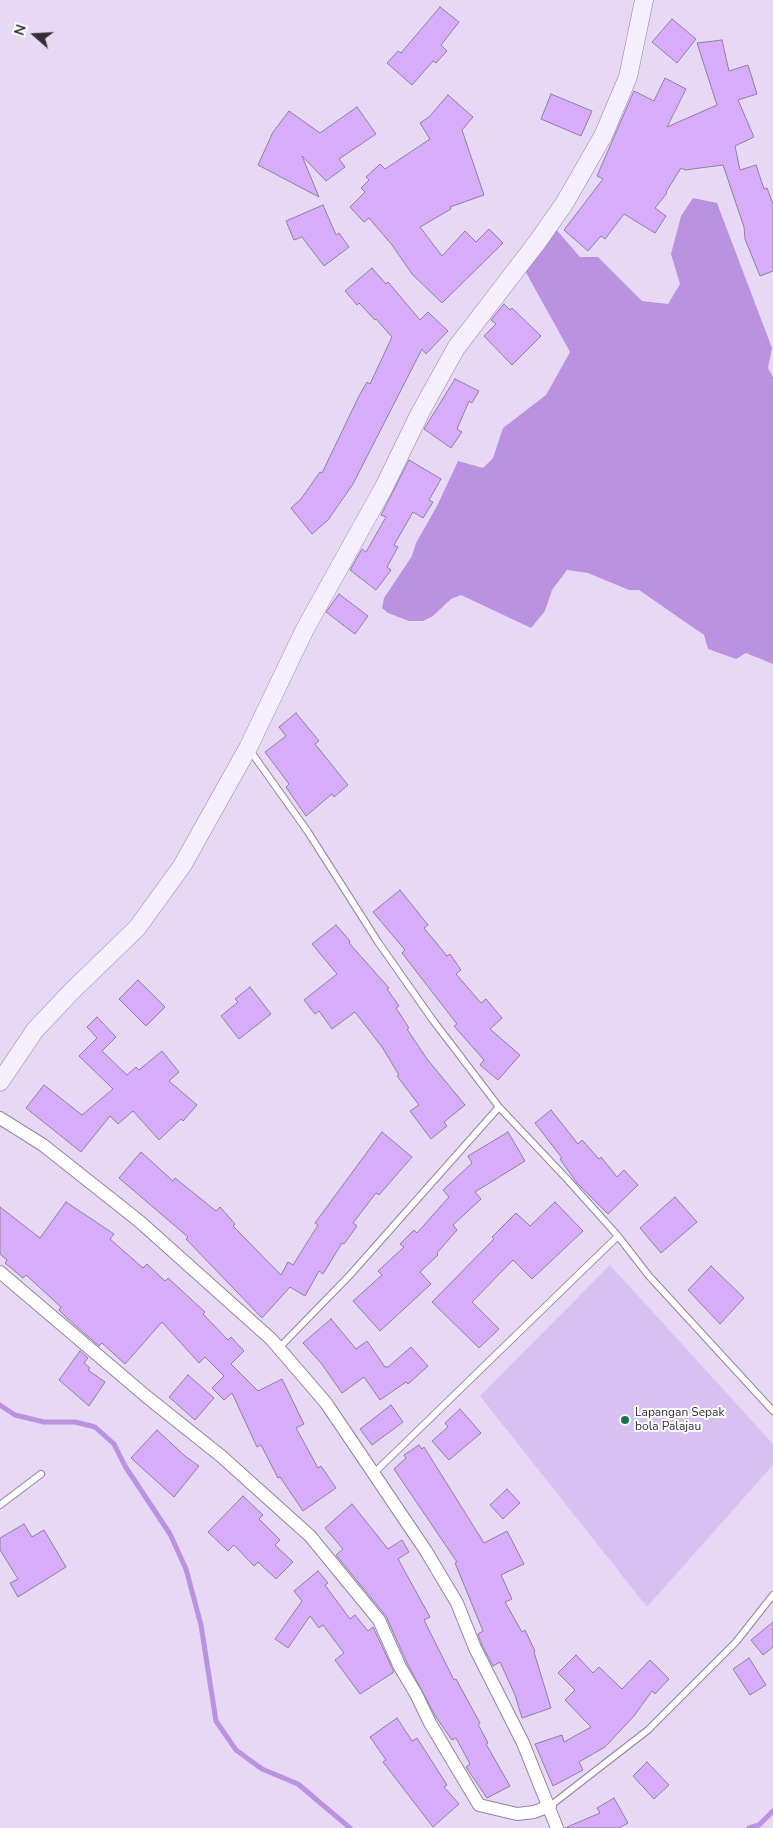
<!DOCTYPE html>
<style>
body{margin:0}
#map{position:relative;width:773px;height:1828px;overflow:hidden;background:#e7d9f6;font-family:"Nunito Sans",sans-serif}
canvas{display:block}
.north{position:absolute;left:10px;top:10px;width:50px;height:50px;-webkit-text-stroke:4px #fff;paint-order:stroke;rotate:289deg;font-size:14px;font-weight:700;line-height:20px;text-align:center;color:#332d38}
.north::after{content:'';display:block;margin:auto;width:18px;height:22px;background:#332d38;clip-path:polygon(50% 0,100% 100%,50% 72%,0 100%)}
</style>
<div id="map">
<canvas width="773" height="1828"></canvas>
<div class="north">N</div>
</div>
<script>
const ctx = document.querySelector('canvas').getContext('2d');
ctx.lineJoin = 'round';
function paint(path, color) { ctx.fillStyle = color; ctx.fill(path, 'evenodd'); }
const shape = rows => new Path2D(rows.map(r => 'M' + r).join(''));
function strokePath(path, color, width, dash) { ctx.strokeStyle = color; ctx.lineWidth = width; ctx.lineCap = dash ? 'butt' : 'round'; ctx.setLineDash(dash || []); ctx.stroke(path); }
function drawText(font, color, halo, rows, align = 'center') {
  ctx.font = font + ' "Nunito Sans",sans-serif'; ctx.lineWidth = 4; ctx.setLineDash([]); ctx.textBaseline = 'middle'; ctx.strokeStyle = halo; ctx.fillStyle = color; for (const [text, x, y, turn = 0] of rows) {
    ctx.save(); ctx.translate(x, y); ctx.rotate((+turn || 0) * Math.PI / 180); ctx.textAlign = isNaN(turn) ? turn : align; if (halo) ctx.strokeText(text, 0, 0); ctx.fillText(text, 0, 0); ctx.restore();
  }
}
paint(shape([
 [610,1265,773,1444,773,1465,647,1607,480,1396]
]), '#d8c0f0');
paint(shape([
 [693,198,717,203,772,348,768,368,773,377,773,664,746,653,736,659,708,649,704,635,639,590,629,590,588,573,567,570,552,590,545,611,531,628,461,595,451,599,433,616,423,621,409,621,388,613,382,608,384,598,412,556,416,543,437,506,458,461,483,468,493,458,503,428,546,395,570,352,523,267,554,227,580,257,598,257,642,301,668,304,680,284,671,254,681,216]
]), '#bb92e0');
strokePath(shape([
 [0,1405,15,1415,44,1422,75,1422,95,1427,114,1444,125,1466,170,1534,186,1569,201,1625,216,1721,236,1750,262,1769,298,1784,350,1828],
 [749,1828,759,1825,773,1811]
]), '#bb92e0', 5);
const building = shape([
 [440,7,459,22,441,45,447,51,436,63,433,61,412,85,387,63,398,51,401,53,440,7],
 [672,19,696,39,677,63,652,42,672,19],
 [722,40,729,71,748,65,757,94,738,100,754,137,735,146,740,170,756,165,764,189,767,188,773,204,773,271,760,276,745,239,744,227,723,165,685,170,681,168,666,192,667,193,655,208,666,216,655,233,624,214,605,239,601,236,588,251,564,230,603,179,597,176,634,91,654,101,665,78,686,89,667,127,717,105,697,43,722,40],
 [551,94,592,111,581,136,541,119,551,94],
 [448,95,473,117,462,130,484,195,450,207,451,209,420,227,442,256,465,231,476,242,489,229,503,243,442,303,412,274,392,245,369,218,364,222,350,207,365,192,361,188,369,180,366,177,380,164,385,169,430,139,420,123,429,117,448,95],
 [357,107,376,134,339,159,345,167,326,181,302,156,319,197,258,165,273,132,289,111,320,133,357,107],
 [323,205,336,235,339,233,349,247,324,266,302,237,294,240,286,221,323,205],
 [372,268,386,284,388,282,420,320,428,312,448,331,426,354,422,349,353,484,328,520,312,534,291,508,301,499,320,472,322,473,359,396,367,382,370,384,392,337,376,319,375,320,359,303,357,305,345,291,372,268],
 [504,304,510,310,512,308,541,336,512,365,484,336,496,324,491,320,504,304],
 [455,379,479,391,472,403,469,401,457,429,462,432,451,448,424,429,455,379],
 [409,460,441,479,429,500,433,502,423,518,413,512,394,545,398,547,387,567,391,570,376,590,350,570,362,549,366,552,386,517,381,515,409,460],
 [339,594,368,616,355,634,326,612,339,594],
 [296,713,319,741,315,744,348,785,334,797,332,794,306,816,286,787,289,784,265,752,286,736,279,727,296,713],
 [400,890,428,925,424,928,447,956,450,954,461,970,456,974,481,1003,486,999,502,1018,490,1029,520,1055,498,1080,480,1065,484,1060,454,1026,457,1024,402,953,405,950,373,912,400,890],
 [336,925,350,941,349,943,389,988,387,989,399,1006,396,1008,409,1028,407,1029,427,1059,465,1105,444,1122,447,1126,431,1139,410,1111,419,1105,397,1076,399,1075,382,1047,355,1012,332,1029,319,1011,315,1014,304,1000,337,974,312,944,336,925],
 [138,980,165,1007,146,1026,119,999,138,980],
 [250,987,271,1014,239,1039,221,1016,238,1002,235,999,250,987],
 [97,1017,116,1037,102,1051,127,1075,136,1067,139,1070,162,1051,179,1072,169,1081,197,1105,183,1121,181,1119,159,1140,133,1111,118,1124,110,1116,81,1152,26,1108,44,1085,82,1115,113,1089,79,1056,97,1038,87,1027,97,1017],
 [551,1110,578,1144,582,1140,599,1159,601,1157,617,1177,624,1170,638,1185,608,1214,577,1183,560,1159,562,1158,535,1123,551,1110],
 [382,1132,412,1157,379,1195,376,1193,353,1223,357,1226,344,1244,342,1243,323,1274,319,1271,305,1296,290,1287,262,1318,186,1239,188,1237,119,1178,141,1152,173,1181,175,1178,216,1211,220,1207,235,1224,233,1226,281,1275,288,1262,293,1265,318,1225,315,1223,382,1132],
 [508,1132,525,1161,475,1192,481,1199,453,1225,457,1230,437,1253,438,1255,420,1272,431,1284,380,1331,353,1301,382,1275,378,1271,404,1247,400,1244,414,1230,417,1233,449,1197,443,1190,472,1163,468,1156,508,1132],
 [675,1197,697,1222,661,1253,640,1228,675,1197],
 [66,1202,114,1234,110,1239,143,1268,147,1264,165,1281,168,1278,205,1312,203,1314,228,1340,231,1337,244,1351,231,1364,258,1391,282,1379,304,1424,296,1428,318,1468,321,1466,336,1488,303,1511,280,1477,278,1478,261,1445,257,1447,232,1393,224,1400,212,1388,224,1376,205,1357,199,1363,162,1322,125,1364,102,1343,99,1346,68,1319,59,1310,61,1307,26,1275,23,1278,5,1263,7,1260,0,1254,0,1207,40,1238,66,1202],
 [555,1202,583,1231,532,1279,513,1260,472,1302,499,1329,479,1348,432,1302,494,1239,492,1237,516,1213,530,1226,555,1202],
 [711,1266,744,1298,720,1324,688,1290,711,1266],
 [331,1319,356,1349,367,1341,385,1367,388,1367,411,1347,428,1366,408,1384,406,1382,380,1400,364,1377,342,1393,321,1363,303,1343,331,1319],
 [80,1351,88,1358,84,1363,90,1368,88,1370,105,1382,89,1406,59,1380,80,1351],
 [188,1375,214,1398,195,1420,169,1397,188,1375],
 [391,1405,403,1422,372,1445,360,1429,391,1405],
 [460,1409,481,1433,449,1460,432,1441,448,1427,445,1423,460,1409],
 [157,1430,185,1456,199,1466,174,1497,131,1458,157,1430],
 [419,1445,422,1449,424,1447,484,1543,507,1531,524,1564,501,1575,512,1599,505,1602,522,1632,525,1630,535,1651,534,1652,551,1708,522,1718,515,1695,500,1662,493,1666,482,1645,478,1634,483,1631,455,1563,457,1562,394,1469,406,1458,404,1455,419,1445],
 [507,1489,520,1503,503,1519,490,1505,507,1489],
 [243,1496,263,1515,259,1519,280,1540,275,1545,293,1562,276,1579,258,1562,254,1566,234,1545,228,1551,208,1532,243,1496],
 [352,1504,388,1549,402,1540,409,1552,398,1559,430,1617,424,1620,454,1680,456,1679,480,1723,478,1724,488,1743,486,1744,510,1786,487,1798,466,1767,470,1764,456,1738,452,1740,436,1717,407,1663,386,1616,336,1555,343,1549,325,1528,352,1504],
 [24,1524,32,1537,44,1530,66,1567,18,1597,10,1583,18,1579,0,1550,0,1538,24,1524],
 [318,1571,328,1583,325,1585,350,1619,355,1615,368,1631,373,1627,394,1672,360,1694,335,1660,344,1653,323,1625,319,1628,310,1616,288,1648,275,1639,302,1601,294,1591,318,1571],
 [773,1622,773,1647,763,1655,751,1640,773,1622],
 [576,1655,593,1673,599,1667,622,1689,650,1660,669,1679,655,1694,652,1691,634,1716,605,1747,579,1762,583,1770,553,1786,535,1744,562,1735,564,1742,591,1727,565,1700,575,1690,558,1673,576,1655],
 [749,1658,766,1685,750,1695,733,1669,749,1658],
 [397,1718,412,1741,417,1738,447,1785,444,1787,459,1804,433,1827,383,1762,386,1760,370,1737,397,1718],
 [647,1762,669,1785,654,1799,633,1776,647,1762],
 [614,1798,628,1823,619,1828,565,1828,600,1813,597,1808,614,1798]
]);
paint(building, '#d6acfb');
strokePath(building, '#8f819c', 1);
const service = shape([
 [249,749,308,832,378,942,432,1019,499,1107,566,1178,618,1236,374,1473],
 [618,1236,649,1276,773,1411],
 [279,1348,350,1275,499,1107],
 [0,1505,41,1474],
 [550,1806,648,1730,736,1642,773,1595]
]);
const minor = shape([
 [0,1118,43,1145,139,1221,271,1339,326,1403,426,1551,457,1603,475,1648,523,1743,557,1828],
 [0,1272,147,1397,221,1456,310,1536,379,1620,400,1667,416,1694,430,1723,479,1805,517,1814,534,1812,550,1806]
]);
const secondary = shape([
 [0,1082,35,1030,72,991,137,928,182,866,248,748,305,629,384,487,420,413,456,348,538,241,564,204,603,136,628,77,644,0]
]);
strokePath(service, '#9385a0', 8);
strokePath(minor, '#9385a0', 14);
strokePath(secondary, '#9385a0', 19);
strokePath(service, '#fff', 6);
strokePath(minor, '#fff', 12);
strokePath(secondary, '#f5eefc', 18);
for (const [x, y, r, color] of [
 [625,1420,5,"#17744a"]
]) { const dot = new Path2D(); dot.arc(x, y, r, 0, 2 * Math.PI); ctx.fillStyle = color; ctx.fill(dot); strokePath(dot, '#fff', 2); }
drawText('12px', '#332d38', '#fff', [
 ["Lapangan Sepak",635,1413],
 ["bola Palajau",635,1427]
], 'left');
</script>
